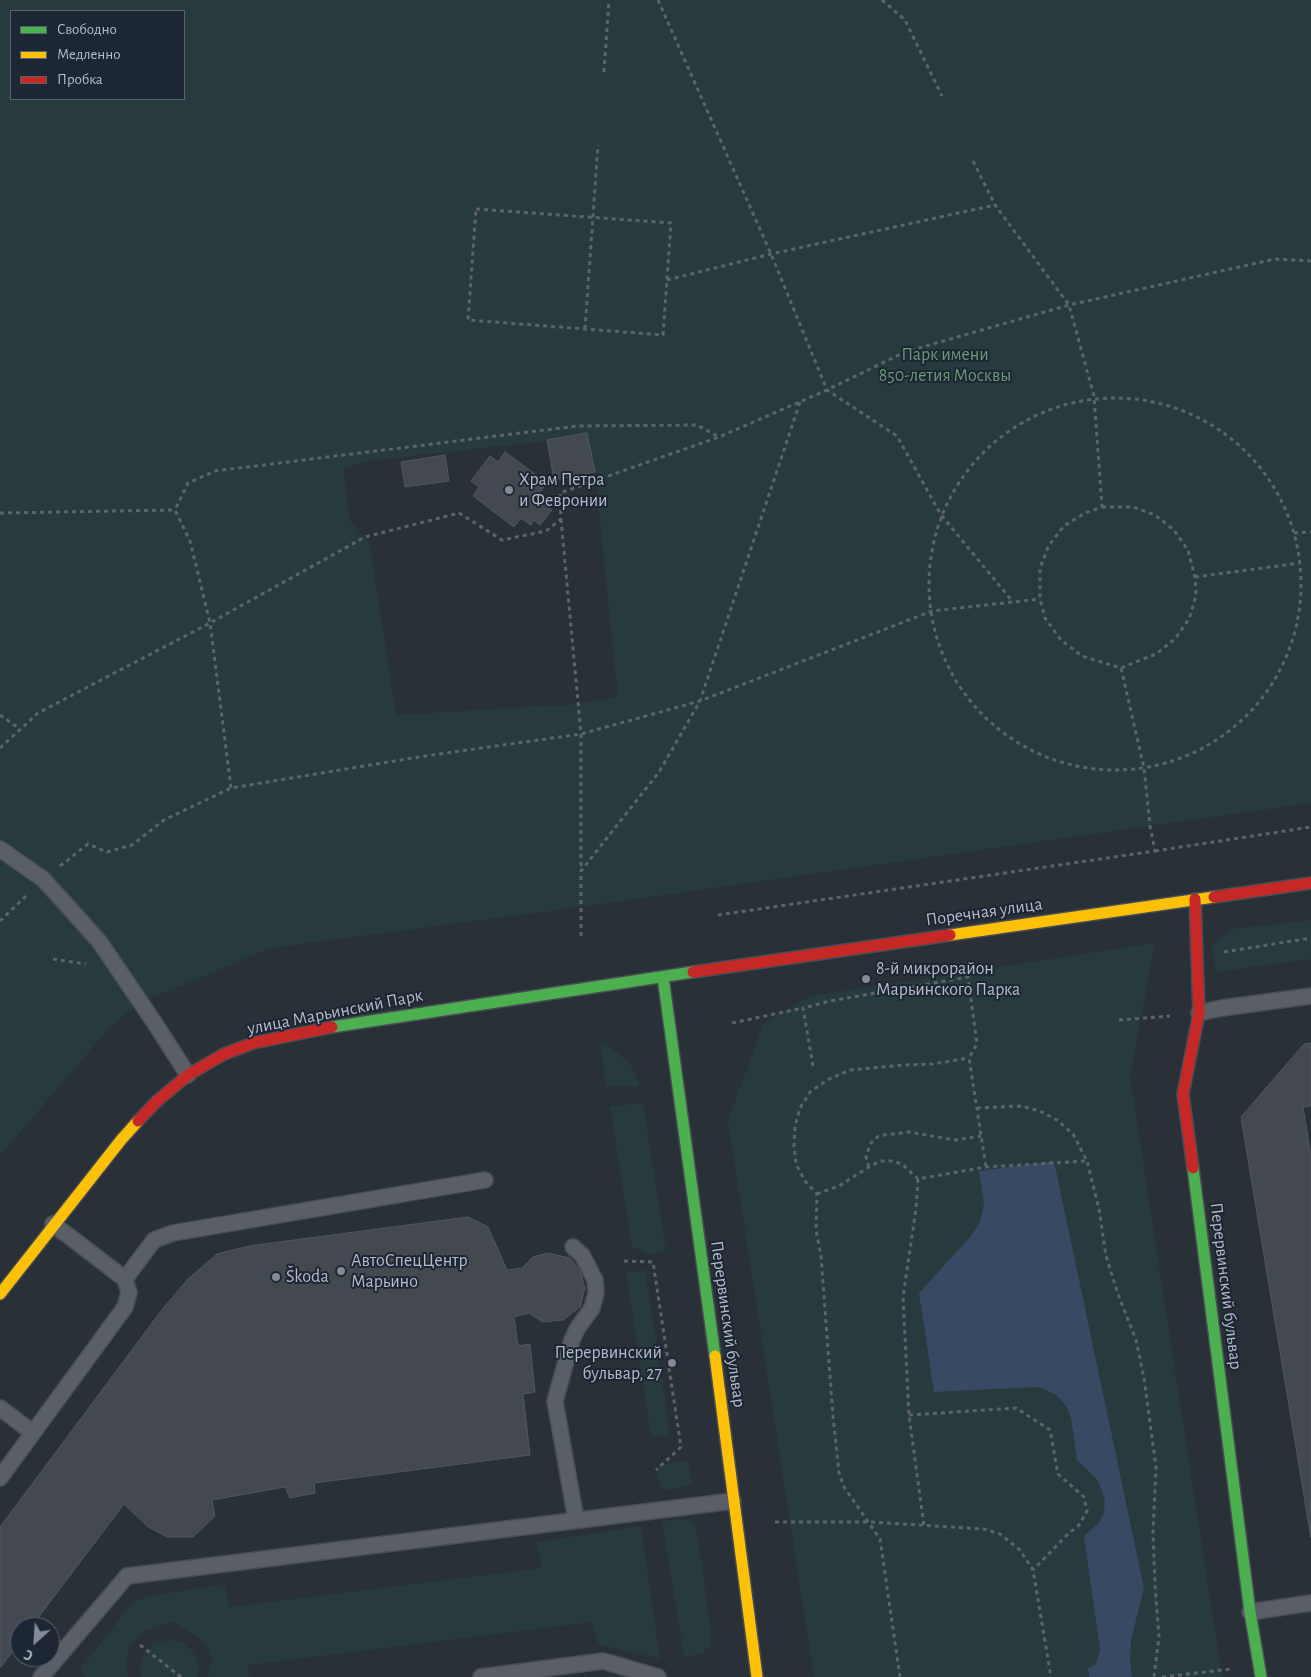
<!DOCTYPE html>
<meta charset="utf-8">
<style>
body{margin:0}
#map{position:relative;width:1311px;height:1677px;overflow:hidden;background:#2a3038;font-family:"Alegreya Sans",sans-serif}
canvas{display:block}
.legend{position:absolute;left:10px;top:10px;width:175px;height:90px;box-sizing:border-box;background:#1d2633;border:1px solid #59626f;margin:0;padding:6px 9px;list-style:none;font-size:15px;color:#b4bcc9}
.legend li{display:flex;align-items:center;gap:10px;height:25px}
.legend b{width:25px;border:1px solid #59626f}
.north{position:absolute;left:10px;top:1617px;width:50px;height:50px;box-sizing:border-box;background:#1d2633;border:1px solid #59626f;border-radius:50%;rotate:206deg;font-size:14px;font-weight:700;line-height:20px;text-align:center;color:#b4bcc9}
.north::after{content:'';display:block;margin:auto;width:18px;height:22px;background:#848b96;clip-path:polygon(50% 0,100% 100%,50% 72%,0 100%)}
</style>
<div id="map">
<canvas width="1311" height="1677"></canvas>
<ul class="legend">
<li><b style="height:6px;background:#4caf50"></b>Свободно</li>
<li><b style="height:6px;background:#ffc107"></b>Медленно</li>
<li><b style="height:6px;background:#c62828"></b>Пробка</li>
</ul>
<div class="north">С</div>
</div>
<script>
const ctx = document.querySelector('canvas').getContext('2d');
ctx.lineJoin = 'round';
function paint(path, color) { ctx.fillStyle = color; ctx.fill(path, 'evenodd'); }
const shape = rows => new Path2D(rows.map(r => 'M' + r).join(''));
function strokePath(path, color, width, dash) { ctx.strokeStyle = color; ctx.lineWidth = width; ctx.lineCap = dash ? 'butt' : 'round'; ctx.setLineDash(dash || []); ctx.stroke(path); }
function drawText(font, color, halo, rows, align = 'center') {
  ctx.font = font + ' "Alegreya Sans",sans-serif'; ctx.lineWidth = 4; ctx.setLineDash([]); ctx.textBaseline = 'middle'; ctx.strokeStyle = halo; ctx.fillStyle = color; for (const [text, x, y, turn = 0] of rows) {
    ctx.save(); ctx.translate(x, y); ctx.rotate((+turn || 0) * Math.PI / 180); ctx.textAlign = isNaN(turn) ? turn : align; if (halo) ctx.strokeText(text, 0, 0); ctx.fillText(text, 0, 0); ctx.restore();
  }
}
paint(shape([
 [0,0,1311,0,1311,803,580,907,271,948,140,1003,111,1026,0,1156],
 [11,11,184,11,184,99,11,99],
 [547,441,554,480,595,472,618,697,578,704,396,715,370,545,365,537,350,521,343,469,367,461],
 [1311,920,1311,959,1216,972,1212,945,1232,929],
 [1155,943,1130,1076,1222,1677,814,1677,728,1121,764,1022,810,996],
 [600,1040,610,1047,629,1063,637,1076,639,1086,606,1087],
 [643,1103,666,1251,648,1254,632,1247,610,1106],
 [645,1270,670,1436,651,1437,626,1272],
 [680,1461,688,1461,692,1484,676,1489,661,1489,656,1469,662,1465],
 [671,1520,691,1520,695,1524,700,1552,711,1633,710,1645,703,1653,684,1657,662,1522],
 [641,1526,660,1659,598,1644,592,1622,248,1665,249,1677,208,1677,212,1657,205,1642,174,1622,143,1631,129,1647,125,1665,128,1677,87,1677,82,1673,82,1667,131,1604,145,1597,225,1584,229,1607,542,1568,537,1542],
 [172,1640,181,1642,189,1648,195,1655,198,1664,197,1677,141,1677,140,1668,142,1659,146,1650,153,1644,162,1641]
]), '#273a3e');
paint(shape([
 [1054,1161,1144,1588,1131,1640,1130,1660,1132,1677,1089,1677,1088,1668,1096,1664,1100,1650,1084,1536,1099,1523,1104,1512,1105,1499,1097,1479,1077,1460,1071,1418,1067,1408,1062,1401,1055,1394,1038,1387,934,1392,919,1293,971,1236,980,1222,984,1203,979,1171]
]), '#384963');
const building = shape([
 [587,433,595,472,554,480,547,440,587,433],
 [505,452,547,483,539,493,549,500,545,505,552,510,540,525,534,520,531,525,521,518,514,527,473,496,479,487,471,481,490,456,498,462,505,452],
 [445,455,449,481,405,487,401,462,445,455],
 [1311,1043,1311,1106,1303,1107,1311,1157,1311,1538,1241,1117,1304,1044,1311,1043],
 [468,1217,488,1227,507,1270,522,1268,533,1257,548,1253,570,1258,580,1270,585,1288,580,1307,563,1320,543,1322,529,1313,514,1317,518,1346,530,1344,535,1392,523,1394,530,1455,314,1483,315,1493,290,1498,285,1487,212,1500,215,1516,193,1537,167,1537,147,1526,124,1504,31,1627,20,1627,20,1642,0,1668,0,1527,161,1311,188,1279,217,1254,249,1246,468,1217]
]);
paint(building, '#444950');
strokePath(building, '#52575f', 1);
const lane = shape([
 [0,849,43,879,99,941,154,1022,188,1075],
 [1199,1013,1222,1008,1311,996],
 [573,1247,582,1255,589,1268,595,1280,596,1293,592,1308,577,1329,572,1340,555,1401,576,1520],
 [125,1279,154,1240,173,1233,485,1180],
 [0,1408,32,1432],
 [0,1478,125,1307,129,1293,125,1279,53,1224],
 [1250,1612,1311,1603],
 [41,1677,127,1576,733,1501],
 [481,1677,603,1661,658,1677]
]);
const fast = shape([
 [663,977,715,1356],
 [332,1027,693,972],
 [1193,1168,1250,1612,1261,1677]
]);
const slow = shape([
 [950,935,1214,897],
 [0,1294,121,1140,138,1121],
 [715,1356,757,1677]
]);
const jam = shape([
 [1214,897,1311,883],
 [693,972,950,935],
 [138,1121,157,1101,188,1075,224,1054,253,1043,332,1027],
 [1193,1168,1183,1094,1199,1013,1195,899]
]);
strokePath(lane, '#484c53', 18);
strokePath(fast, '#484c53', 14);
strokePath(slow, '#484c53', 14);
strokePath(jam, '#484c53', 14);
strokePath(shape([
 [658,0,771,254,827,390,897,436,941,515,1013,602],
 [882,0,905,20,942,96],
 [604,72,609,0],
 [973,161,995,205,1069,305,1094,396,1102,507],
 [476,209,671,223,663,335,468,320,476,209],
 [667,280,771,254,995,205],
 [585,329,598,145],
 '929 584a186 186 0 1 1 372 0a186 186 0 1 1-372 0Z',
 [1102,507,1133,507,1155,515,1174,530,1188,550,1195,577,1196,596,1189,619,1175,639,1156,654,1121,668,1082,656,1061,640,1045,618,1040,599,1040,568,1049,545,1064,526,1085,513,1102,507],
 [0,513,175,510],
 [561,519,581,734,581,871],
 [1294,533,1311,532],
 [1195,577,1300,563],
 [0,715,20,729],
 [0,748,38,713,210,623,365,537,459,513,502,540,546,531,561,519,560,493,719,437,827,390,905,352,1069,305,1275,259,1311,261],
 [231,788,210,623,190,541,175,510,188,483,215,471,577,426,697,425,719,437],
 [1155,851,1311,827],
 [60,866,88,844,107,852,132,845,164,820,231,788,425,756,581,734,700,701,932,611,1040,599],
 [718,915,1155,851,1150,826,1144,768,1121,668],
 [0,921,27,895],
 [581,936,581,871,659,772,700,701,800,402],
 [1224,952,1311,938],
 [53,959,86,964],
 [1119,1020,1170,1016],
 [732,1023,803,1008],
 [813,1066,803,1008,830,1001,968,977,977,1044,969,1058,986,1167],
 [977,1108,1021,1106,1040,1111,1057,1120,1073,1134,1087,1161,1099,1209,1106,1256,1118,1294,1136,1340,1144,1378,1156,1467,1153,1532,1155,1586,1159,1637,1154,1677],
 [869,1167,866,1157,870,1144,877,1137,884,1135,909,1132,955,1140,981,1136],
 [918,1179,916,1209,903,1297,909,1415,924,1526],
 [817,1194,839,1186,869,1167,880,1161,892,1161,902,1164,918,1179,986,1167,1087,1161],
 [624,1261,653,1262,681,1447,656,1470],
 [909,1415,1016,1408,1050,1430,1058,1474,1084,1497,1087,1511,1079,1525,1067,1535,1033,1570],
 [775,1522,869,1522,984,1529,1000,1534,1020,1550,1033,1570,1051,1677],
 [140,1645,181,1677],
 [900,1677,880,1539,844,1487,839,1473,833,1416,821,1256,816,1230,817,1194,805,1181,796,1164,794,1146,795,1126,800,1108,810,1092,829,1079,850,1070,903,1065,933,1064,969,1058],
 [1162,1677,1231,1669]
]), '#5d636a', 3, [4, 4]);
strokePath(lane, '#5a5e66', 15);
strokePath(fast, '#4caf50', 11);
strokePath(slow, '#ffc107', 11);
strokePath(jam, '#c62828', 11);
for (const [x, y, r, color] of [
 [509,490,5,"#848b96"],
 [866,979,5,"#848b96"],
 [341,1271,5,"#848b96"],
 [276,1277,5,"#848b96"],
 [672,1363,5,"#848b96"]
]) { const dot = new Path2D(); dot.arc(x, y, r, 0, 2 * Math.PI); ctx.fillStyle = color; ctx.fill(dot); strokePath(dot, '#1d2633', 2); }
drawText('18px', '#6b9a76', '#1d2633', [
 ["Парк имени",945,355],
 ["850-летия Москвы",945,376]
]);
drawText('18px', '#b4bcc9', '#1d2633', [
 ["Храм Петра",519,480],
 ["и Февронии",519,501],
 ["8-й микрорайон",876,969],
 ["Марьинского Парка",876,990],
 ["АвтоСпецЦентр",351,1261],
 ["Марьино",351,1282],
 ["Škoda",286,1277],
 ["Перервинский",662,1353,"right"],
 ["бульвар, 27",662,1374,"right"]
], 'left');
drawText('18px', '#b4bcc9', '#1d2633', [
 ["Поречная улица",984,912,-8],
 ["улица Марьинский Парк",335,1012,-11],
 ["Перервинский бульвар",1226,1286,83],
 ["Перервинский бульвар",728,1324,82]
]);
</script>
